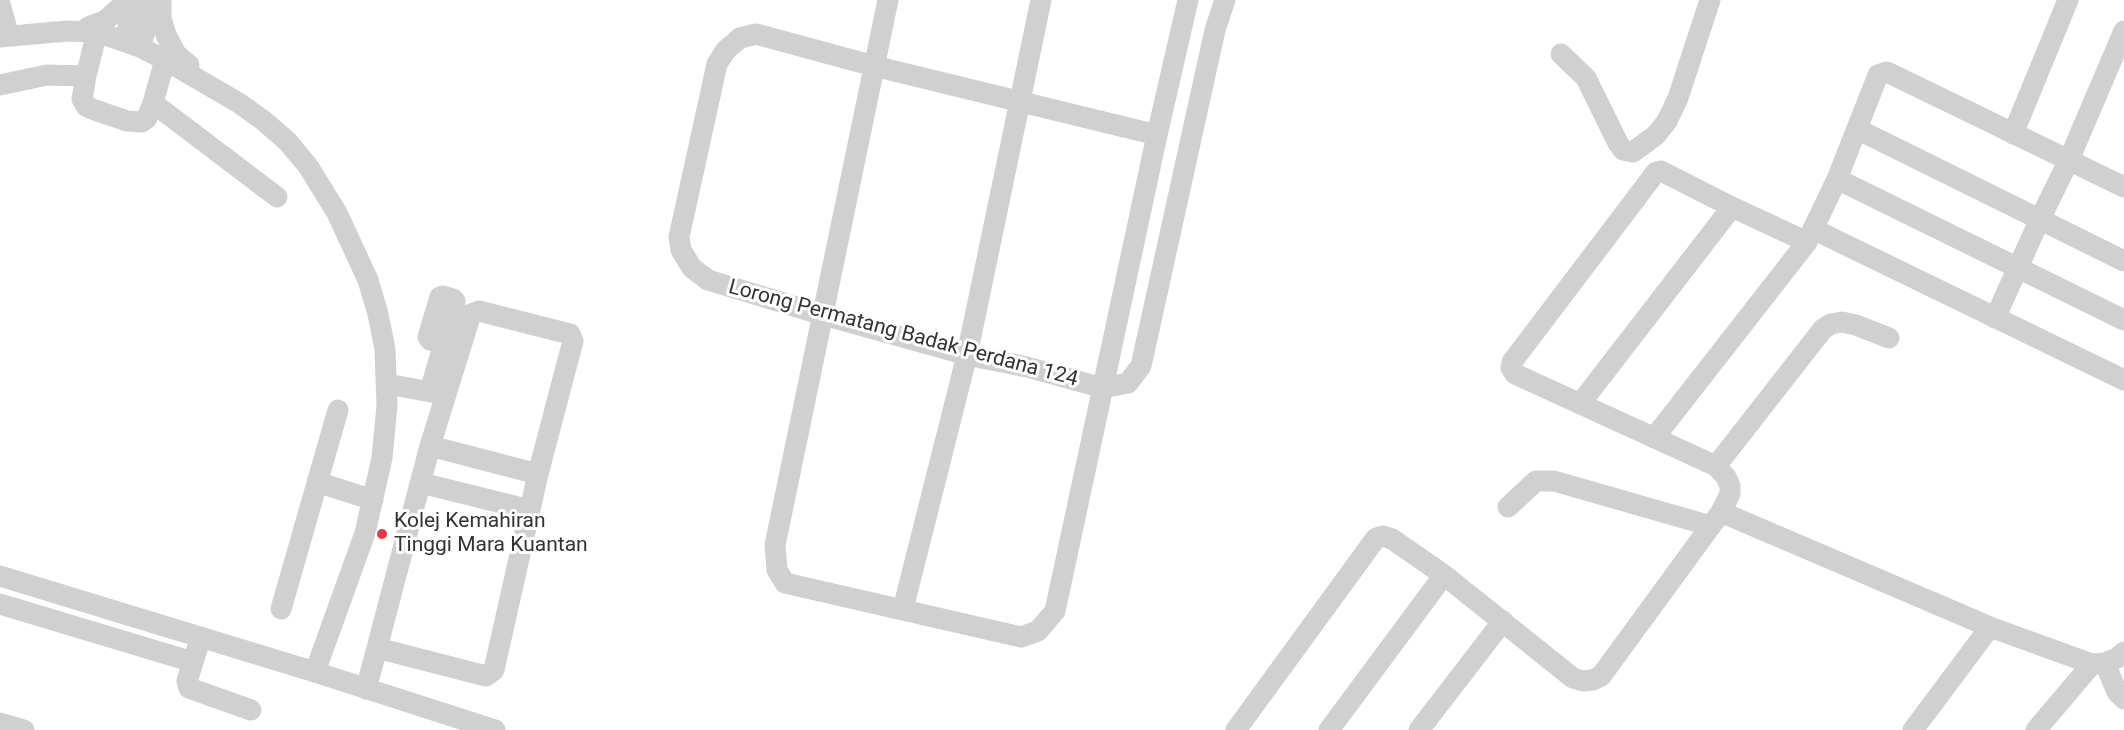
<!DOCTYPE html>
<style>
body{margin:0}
canvas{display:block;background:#fff}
</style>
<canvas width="2124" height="730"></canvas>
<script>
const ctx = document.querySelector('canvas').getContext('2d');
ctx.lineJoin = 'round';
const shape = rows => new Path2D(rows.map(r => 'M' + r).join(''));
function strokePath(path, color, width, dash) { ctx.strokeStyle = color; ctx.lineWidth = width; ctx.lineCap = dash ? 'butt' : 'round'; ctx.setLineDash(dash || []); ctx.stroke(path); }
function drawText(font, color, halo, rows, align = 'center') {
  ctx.font = font + ' Roboto,sans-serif'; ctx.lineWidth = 6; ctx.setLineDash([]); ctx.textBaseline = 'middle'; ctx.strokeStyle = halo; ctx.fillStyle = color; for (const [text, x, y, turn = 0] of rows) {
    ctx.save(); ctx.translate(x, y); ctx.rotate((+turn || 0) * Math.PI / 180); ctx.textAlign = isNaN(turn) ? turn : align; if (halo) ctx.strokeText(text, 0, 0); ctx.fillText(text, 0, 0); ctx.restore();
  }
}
strokePath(shape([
 [161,0,161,18,166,35,176,54,189,65],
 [888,0,775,545,777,570,785,583,1021,637,1038,631,1055,611,1157,135,1188,0],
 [0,4,9,36],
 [85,31,88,27,105,21,128,0],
 [0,37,67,31,97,32,140,47,165,60,239,103,264,121,288,142,308,166,337,213,368,280,378,314,385,349,387,406,382,458,365,533,315,672],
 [124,41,136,0],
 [140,47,155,0],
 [1561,54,1586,78,1618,143,1623,150,1633,152,1656,135,1667,121,1678,98,1710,0],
 [165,60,153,103,277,197],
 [86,76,82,99,86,106,92,109,127,121,142,122,147,118,153,103],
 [0,85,47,75,86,76,97,32],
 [1857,129,2124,261],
 [2013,134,2068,0],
 [1157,135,874,66,756,34,740,38,726,50,717,64,679,237,681,250,692,268,708,280,823,315,967,355,1027,367,1103,388,1128,383,1141,366,1215,30,1225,0],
 [1837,179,2124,320],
 [1813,229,2124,380],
 [1995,318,2040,219,2068,162,2124,31],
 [387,384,442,394],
 [430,391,444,343,455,301,453,299,443,296,440,297,428,337,430,340,444,343],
 [1580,404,1732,207],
 [1654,438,1807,242],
 [430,446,538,474],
 [1716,466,1823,329,1831,324,1842,322,1856,325,1889,338],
 [317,482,373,500],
 [421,483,530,510],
 [1508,507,1536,481,1554,481,1711,526],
 [1721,512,1990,627,2092,664,2105,663,2117,658,2124,652],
 [0,576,315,672,495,730],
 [0,604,193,662,201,637],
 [281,609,338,410],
 [903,609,967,355,1041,0],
 [193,662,187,681,189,688,251,710],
 [2105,663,2117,692,2124,699],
 [366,689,377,648,430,446,471,314,479,311,570,334,573,341,538,474,494,670,486,676,377,648],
 [0,723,24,730],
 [1236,730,1376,538,1383,536,1392,539,1444,575,1573,678,1583,681,1593,680,1601,676,1721,512,1730,494,1730,486,1726,477,1716,466,1515,374,1511,368,1512,362,1656,172,1661,171,1732,207,1807,242,1837,179,1878,75,1887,72,2124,187],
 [1329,730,1444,575],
 [1419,730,1503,621],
 [1913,730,1990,627],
 [2036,730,2092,664]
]), '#d0d0d0', 21);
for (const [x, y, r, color] of [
 [382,534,6,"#e63946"]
]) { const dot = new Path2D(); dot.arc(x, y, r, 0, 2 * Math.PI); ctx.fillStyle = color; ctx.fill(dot); strokePath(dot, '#fff', 2); }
drawText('21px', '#333', '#fff', [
 ["Lorong Permatang Badak Perdana 124",903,334,15]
]);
drawText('21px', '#333', '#fff', [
 ["Kolej Kemahiran",394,522],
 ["Tinggi Mara Kuantan",394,546]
], 'left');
</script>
